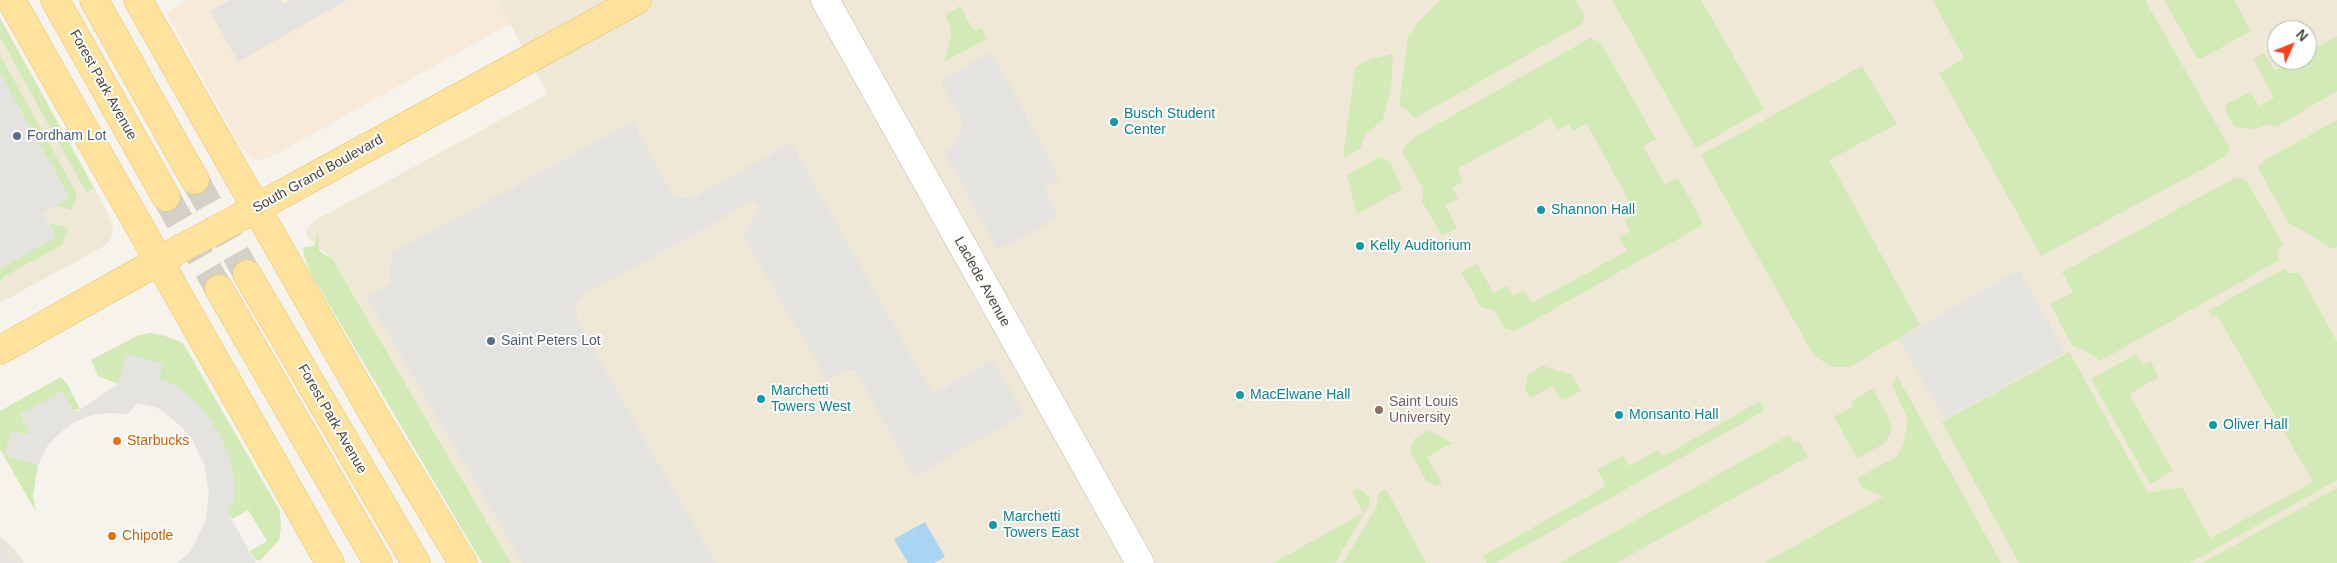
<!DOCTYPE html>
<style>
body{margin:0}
#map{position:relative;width:2337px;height:563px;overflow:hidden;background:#f6f3ec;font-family:Helvetica,sans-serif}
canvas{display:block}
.north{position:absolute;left:2267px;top:20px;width:50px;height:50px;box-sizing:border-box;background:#fff;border:1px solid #b7b4b0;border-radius:50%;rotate:46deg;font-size:14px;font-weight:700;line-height:20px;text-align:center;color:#4b4439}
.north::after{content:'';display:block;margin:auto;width:18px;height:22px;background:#fc3f1d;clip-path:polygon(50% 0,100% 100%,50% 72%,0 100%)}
</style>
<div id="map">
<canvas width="2337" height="563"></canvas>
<div class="north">N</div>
</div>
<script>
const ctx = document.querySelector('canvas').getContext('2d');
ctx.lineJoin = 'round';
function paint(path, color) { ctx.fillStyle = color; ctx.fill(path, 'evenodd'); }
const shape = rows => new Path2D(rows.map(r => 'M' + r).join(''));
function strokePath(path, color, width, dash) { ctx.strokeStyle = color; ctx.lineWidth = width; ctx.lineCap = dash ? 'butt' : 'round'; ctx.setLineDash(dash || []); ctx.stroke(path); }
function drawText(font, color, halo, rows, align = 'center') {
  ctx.font = font + ' Helvetica,sans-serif'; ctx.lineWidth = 4; ctx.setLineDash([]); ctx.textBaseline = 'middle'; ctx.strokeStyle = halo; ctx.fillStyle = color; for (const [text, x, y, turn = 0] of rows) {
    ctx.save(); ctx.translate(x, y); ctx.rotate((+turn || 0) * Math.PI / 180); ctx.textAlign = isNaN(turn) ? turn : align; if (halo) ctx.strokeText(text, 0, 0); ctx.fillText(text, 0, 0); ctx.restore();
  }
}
paint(shape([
 [0,536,14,549,24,563,0,563]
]), '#eae5da');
paint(shape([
 [189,0,497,0,510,24,280,152,262,160,252,159,240,146,166,12]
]), '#f7ead8');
paint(shape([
 [497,0,2337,0,2337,563,511,563,331,257,306,237,307,229,316,220,548,94],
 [2277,30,2307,30,2307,60,2277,60],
 [0,18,107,211,113,230,110,240,104,246,0,303]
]), '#efe8d6');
paint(shape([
 [1441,0,1576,0,1584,14,1584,20,1582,24,1415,118,1406,109,1399,106,1408,36,1419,21],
 [1612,0,1701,0,1764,109,1696,148],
 [1933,0,2145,0,2216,124,2229,147,2229,151,2223,158,2041,256,1939,73,1964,59],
 [2164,0,2234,0,2251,31,2202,58,2197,58],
 [960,6,974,31,981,28,987,39,945,61,951,38,950,27,945,15],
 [0,18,94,188,86,192,0,37],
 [2337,36,2337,91,2276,127,2269,124,2256,129,2235,127,2225,111,2227,104,2251,92,2259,106,2274,98,2253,59,2264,53,2275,71,2295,60,2307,60,2307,53],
 [1590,38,1600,42,1656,139,1643,146,1665,185,1678,178,1702,221,1701,226,1515,331,1504,328,1495,311,1481,307,1461,272,1477,263,1493,293,1507,286,1513,296,1524,290,1532,303,1627,251,1619,237,1630,231,1624,220,1636,214,1587,124,1573,131,1569,124,1558,130,1551,118,1457,169,1463,182,1452,188,1458,199,1445,206,1457,228,1442,236,1422,201,1423,188,1403,154,1404,147,1413,138],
 [1393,54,1391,88,1383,119,1365,135,1360,149,1343,158,1355,68,1367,60],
 [0,55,77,194,72,210,56,206,69,197,0,73],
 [1862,66,1897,124,1829,160,1920,325,1850,367,1833,367,1817,358,1810,349,1701,155],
 [2337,120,2337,247,2333,249,2288,222,2259,170,2259,166,2265,160],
 [1380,157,1390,162,1402,189,1357,214,1347,175],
 [2237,177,2246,180,2283,244,2278,251,2278,261,2100,361,2093,355,2072,345,2050,304,2073,292,2062,272],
 [49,223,68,228,62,245,3,277,0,283,0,269,56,237],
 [318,233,319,249,324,255,331,257,511,563,482,563,310,272,304,256,303,247,314,246],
 [2285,268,2288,273,2299,273,2337,342,2337,480,2190,563,2019,563,1942,422,2069,352,2148,493,2182,487,2212,542,2211,538,2313,482,2217,315,2213,317,2208,311],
 [151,333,165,336,183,343,280,511,281,528,279,540,260,561,255,559,250,551,267,541,248,510,232,519,227,511,235,498,174,385,159,379,118,384,98,376,91,360,139,335],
 [2136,354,2143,365,2151,361,2158,378,2129,394,2173,471,2150,484,2091,379],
 [1543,366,1572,375,1581,391,1562,401,1553,386,1530,398,1525,389,1528,374],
 [1897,376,2001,563,1764,563,1884,496,1862,488,1857,478,1896,457,1903,446,1908,420,1892,385],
 [61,377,68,385,80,409,73,410,61,391,28,435,11,431,5,455,38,465,33,496,36,512,0,449,0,411],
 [1873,389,1888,417,1891,427,1889,436,1882,445,1857,458,1834,417,1854,406,1851,401],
 [1760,401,1764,411,1495,563,1487,563,1483,556,1606,486,1597,470,1623,455,1629,466,1658,450,1662,457],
 [1429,430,1452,443,1427,457,1442,483,1436,486,1427,482,1410,451,1414,439],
 [1789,435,1794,443,1799,441,1808,457,1616,563,1559,563],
 [1358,488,1369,497,1370,504,1335,563,1273,563,1363,513,1352,491],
 [2337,488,2337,563,2202,563],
 [1386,489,1426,563,1343,563,1377,506,1378,494]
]), '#d2eab5');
paint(shape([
 [230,0,281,0,284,4,291,0,347,0,238,62,210,11],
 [992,52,1060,179,1043,188,1059,217,998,250,943,150,953,145,960,134,963,123,940,80],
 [0,73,69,198,43,213,56,237,0,269],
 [633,122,673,195,681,198,692,198,791,143,933,394,993,360,1024,414,914,477,856,371,848,369,828,381,744,238,758,207,754,201,583,295,575,305,578,323,716,563,523,563,367,298,389,284,392,253],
 [2019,270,2065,352,1945,419,1898,339],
 [126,354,163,364,159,379,174,385,192,398,206,413,219,434,230,457,234,479,235,498,227,511,256,563,177,563,187,555,196,541,206,519,209,494,204,464,191,437,175,421,158,408,137,403,128,414,110,413,92,415,75,422,61,432,48,445,38,465,4,455,11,431,27,435,30,433,20,414,62,391,73,410,78,411,118,384],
 [0,542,12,563,0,563]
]), '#e5e3e0');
paint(shape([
 [925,522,945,557,934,563,908,563,894,539]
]), '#a9d4f2');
strokePath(shape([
 [195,180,247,274],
 [166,197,219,289]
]), '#d4d0c8', 28, [28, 14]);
const street = shape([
 [825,0,1140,563]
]);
const primary = shape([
 [11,0,330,563],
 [55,0,166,197],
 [94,0,195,180],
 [138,0,374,415,463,563],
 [240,217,637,0],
 [247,274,416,563],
 [219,289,378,563],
 [0,350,173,253]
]);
strokePath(street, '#c2bbae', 29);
strokePath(primary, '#e6c16a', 29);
strokePath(street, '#fff', 28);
strokePath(primary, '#ffe39c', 28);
const primaryBridge = shape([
 [176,251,237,219]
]);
strokePath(primaryBridge, '#e6c16a', 29, []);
strokePath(primaryBridge, '#ffe39c', 28);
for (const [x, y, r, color] of [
 [1114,122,5,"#0f9aa8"],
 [17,136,5,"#5c6f8a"],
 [1541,210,5,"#0f9aa8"],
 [1360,246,5,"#0f9aa8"],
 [491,341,5,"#5c6f8a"],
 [1240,395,5,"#0f9aa8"],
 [761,399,5,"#0f9aa8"],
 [1379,410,5,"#8d6e63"],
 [1619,415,5,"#0f9aa8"],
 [2213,425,5,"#0f9aa8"],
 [117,441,5,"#e8710a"],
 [993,525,5,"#0f9aa8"],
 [112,536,5,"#e8710a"]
]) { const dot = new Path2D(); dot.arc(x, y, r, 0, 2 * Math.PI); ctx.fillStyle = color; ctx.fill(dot); strokePath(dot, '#fff', 2); }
drawText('14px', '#4b4439', '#fff', [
 ["Forest Park Avenue",103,85,61],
 ["South Grand Boulevard",318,174,-29],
 ["Laclede Avenue",982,282,61],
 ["Forest Park Avenue",332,419,60]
]);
drawText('14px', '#0d838f', '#fff', [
 ["Busch Student",1124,114],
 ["Center",1124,130],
 ["Shannon Hall",1551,210],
 ["Kelly Auditorium",1370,246],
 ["Marchetti",771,391],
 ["Towers West",771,407],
 ["MacElwane Hall",1250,395],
 ["Monsanto Hall",1629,415],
 ["Oliver Hall",2223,425],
 ["Marchetti",1003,517],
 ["Towers East",1003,533]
], 'left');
drawText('14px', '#4e5e75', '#fff', [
 ["Fordham Lot",27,136],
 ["Saint Peters Lot",501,341]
], 'left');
drawText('14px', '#785e54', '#fff', [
 ["Saint Louis",1389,402],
 ["University",1389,418]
], 'left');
drawText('14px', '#c56008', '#fff', [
 ["Starbucks",127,441],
 ["Chipotle",122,536]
], 'left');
</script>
